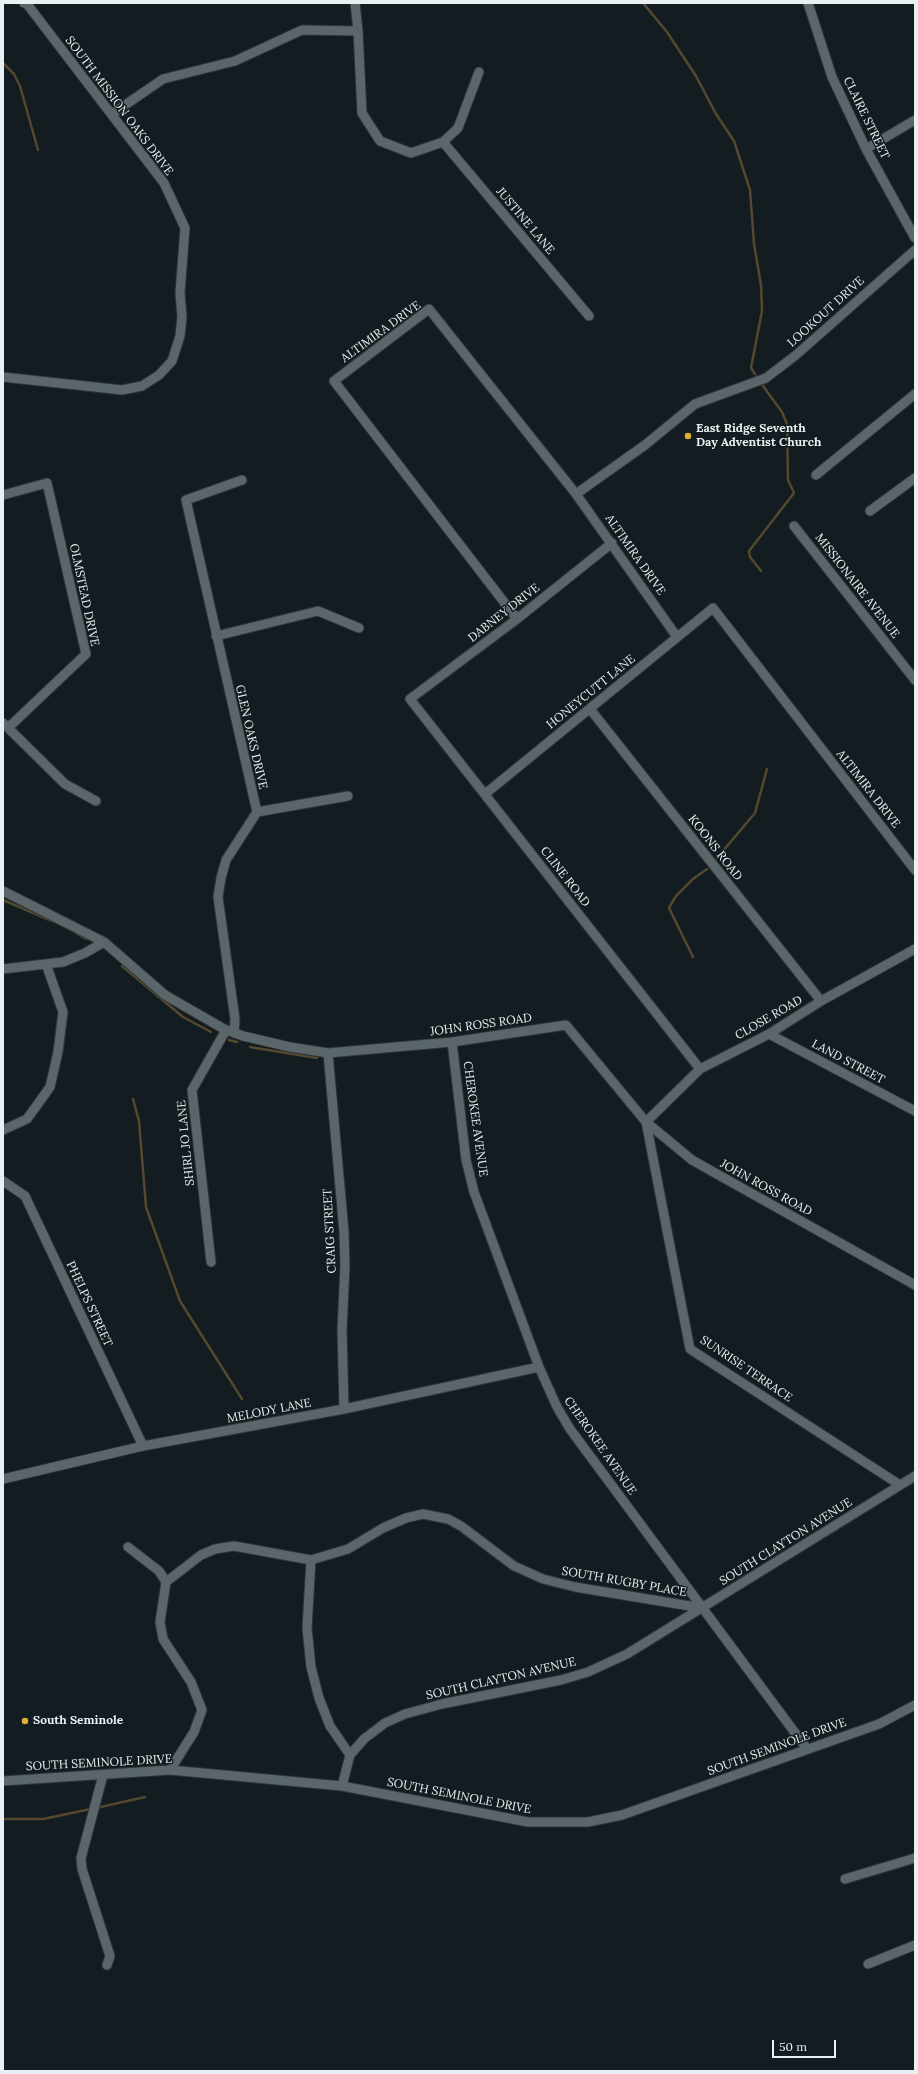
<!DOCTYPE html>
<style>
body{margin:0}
#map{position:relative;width:918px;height:2074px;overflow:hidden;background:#131c20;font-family:Lora,serif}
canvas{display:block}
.frame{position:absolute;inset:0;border:4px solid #e9eff2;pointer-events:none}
.scale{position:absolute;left:772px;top:2040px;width:64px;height:18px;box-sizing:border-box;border:2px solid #e9eff2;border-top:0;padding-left:5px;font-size:12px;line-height:14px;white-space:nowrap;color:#e9eff2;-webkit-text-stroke:3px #131c20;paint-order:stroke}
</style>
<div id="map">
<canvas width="918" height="2074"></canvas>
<div class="frame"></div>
<div class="scale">50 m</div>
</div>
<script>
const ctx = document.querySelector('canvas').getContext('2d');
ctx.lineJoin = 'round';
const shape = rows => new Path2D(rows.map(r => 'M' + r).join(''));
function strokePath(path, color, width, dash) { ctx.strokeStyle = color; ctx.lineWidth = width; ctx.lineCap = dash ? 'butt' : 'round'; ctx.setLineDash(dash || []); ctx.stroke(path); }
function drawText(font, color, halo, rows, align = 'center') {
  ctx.font = font + ' Lora,serif'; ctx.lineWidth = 3; ctx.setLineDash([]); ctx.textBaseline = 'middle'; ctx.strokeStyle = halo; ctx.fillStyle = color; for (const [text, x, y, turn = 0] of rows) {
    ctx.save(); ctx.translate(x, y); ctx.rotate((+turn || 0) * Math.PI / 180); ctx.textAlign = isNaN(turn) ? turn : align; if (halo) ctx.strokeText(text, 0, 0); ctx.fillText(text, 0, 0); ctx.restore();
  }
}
strokePath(shape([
 [643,3,667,32,696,76,716,114,734,141,750,190,754,244,761,285,762,311,751,368,755,374],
 [3,63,14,74,20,86,38,150],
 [761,571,750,557,749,551,794,493,788,480,787,424,782,412,763,386],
 [717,858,755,813,767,769],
 [3,900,52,921],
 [76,933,86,939],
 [693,957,669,908,676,896,693,879,707,869],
 [122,966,183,1017,211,1032],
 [229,1040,237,1042],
 [250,1047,317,1058],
 [133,1099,139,1121,146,1207,180,1301,242,1399],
 [96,1808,145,1797],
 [3,1819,43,1819,91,1809]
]), '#54492f', 2.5);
const minor = shape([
 [355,3,358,31,362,113,380,141,411,153,443,142,458,128,479,72],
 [808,3,832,77,866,149,915,238],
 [112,114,163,79,235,61,302,30,358,31],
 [443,142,589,316],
 [866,149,915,120],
 [3,377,122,390,142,386,159,375,172,361,180,336,182,317,180,293,185,228,164,183,27,4,24,3],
 [816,475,915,394],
 [576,494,645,445,695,404,766,378,796,355,915,250],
 [3,495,47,483,86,654,8,728],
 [870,511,915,478],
 [794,526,915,680],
 [612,543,517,619,410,699,700,1069],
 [517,619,334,381,429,309,576,494,677,637],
 [216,636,318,611,359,628],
 [590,709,821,1001],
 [3,723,65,784,96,801],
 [485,794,713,608,915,870],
 [257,812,348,796],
 [3,891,104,942,165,995,224,1029,243,1036,290,1047,328,1053,452,1042,566,1025,646,1122,692,1160,915,1285],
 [3,969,63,962,85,953,104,942],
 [234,1033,235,1019,218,897,221,878,226,860,257,812,186,500,242,480],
 [769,1034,915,1111],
 [452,1042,466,1160,474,1192,539,1367,557,1407,570,1429,807,1749],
 [328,1053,344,1232,345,1266,342,1330,344,1409],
 [3,1130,27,1119,50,1087,58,1052,63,1012,46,964],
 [3,1181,25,1196,143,1446],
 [211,1262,192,1090,226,1030],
 [3,1479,143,1446,344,1409,539,1367],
 [900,1485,690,1349,646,1122,700,1069,769,1034,821,1001,915,949],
 [128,1547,159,1571,166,1582],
 [311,1560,307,1628,311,1667,319,1698,330,1726,350,1755],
 [170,1770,194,1732,202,1710,191,1682,163,1639,160,1622,166,1582,201,1555,215,1549,234,1546,311,1560,348,1549,383,1528,406,1518,423,1514,448,1519,461,1526,514,1566,543,1579,575,1587,702,1608],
 [103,1775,81,1858,82,1869,110,1956,107,1965],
 [3,1781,170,1770,342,1786,528,1822,588,1822,622,1815,879,1724,915,1705],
 [342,1786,350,1755,364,1739,385,1723,405,1714,442,1704,561,1680,588,1672,627,1654,915,1476],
 [845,1879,915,1858],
 [868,1964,915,1945]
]);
strokePath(minor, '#303538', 11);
strokePath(minor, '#5b666a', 9);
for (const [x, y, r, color] of [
 [688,436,4,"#dfb034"],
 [25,1721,4,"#dfb034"]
]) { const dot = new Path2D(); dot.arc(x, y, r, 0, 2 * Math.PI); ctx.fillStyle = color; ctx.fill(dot); strokePath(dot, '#131c20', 1.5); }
drawText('12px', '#e9eff2', '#131c20', [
 ["SOUTH MISSION OAKS DRIVE",119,106,53],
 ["CLAIRE STREET",866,118,64],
 ["JUSTINE LANE",525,221,50],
 ["LOOKOUT DRIVE",826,312,-42],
 ["ALTIMIRA DRIVE",381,332,-36],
 ["ALTIMIRA DRIVE",635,555,55],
 ["MISSIONAIRE AVENUE",857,586,52],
 ["OLMSTEAD DRIVE",84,595,78],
 ["DABNEY DRIVE",504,613,-38],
 ["HONEYCUTT LANE",591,692,-39],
 ["GLEN OAKS DRIVE",251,737,77],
 ["ALTIMIRA DRIVE",868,789,52],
 ["KOONS ROAD",715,848,52],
 ["CLINE ROAD",565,877,52],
 ["CLOSE ROAD",769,1018,-30],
 ["JOHN ROSS ROAD",481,1025,-8],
 ["LAND STREET",848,1062,28],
 ["CHEROKEE AVENUE",475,1119,82],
 ["SHIRL JO LANE",186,1143,-96],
 ["JOHN ROSS ROAD",766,1188,29],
 ["CRAIG STREET",330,1231,-93],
 ["PHELPS STREET",89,1304,65],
 ["SUNRISE TERRACE",746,1369,34],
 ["MELODY LANE",269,1411,-11],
 ["CHEROKEE AVENUE",600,1446,55],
 ["SOUTH CLAYTON AVENUE",786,1542,-32],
 ["SOUTH RUGBY PLACE",624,1582,10],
 ["SOUTH CLAYTON AVENUE",501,1679,-13],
 ["SOUTH SEMINOLE DRIVE",777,1747,-20],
 ["SOUTH SEMINOLE DRIVE",99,1763,-3],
 ["SOUTH SEMINOLE DRIVE",459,1796,11]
]);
drawText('bold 12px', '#e9eff2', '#131c20', [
 ["East Ridge Seventh",696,429],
 ["Day Adventist Church",696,443],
 ["South Seminole",33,1721]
], 'left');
</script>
